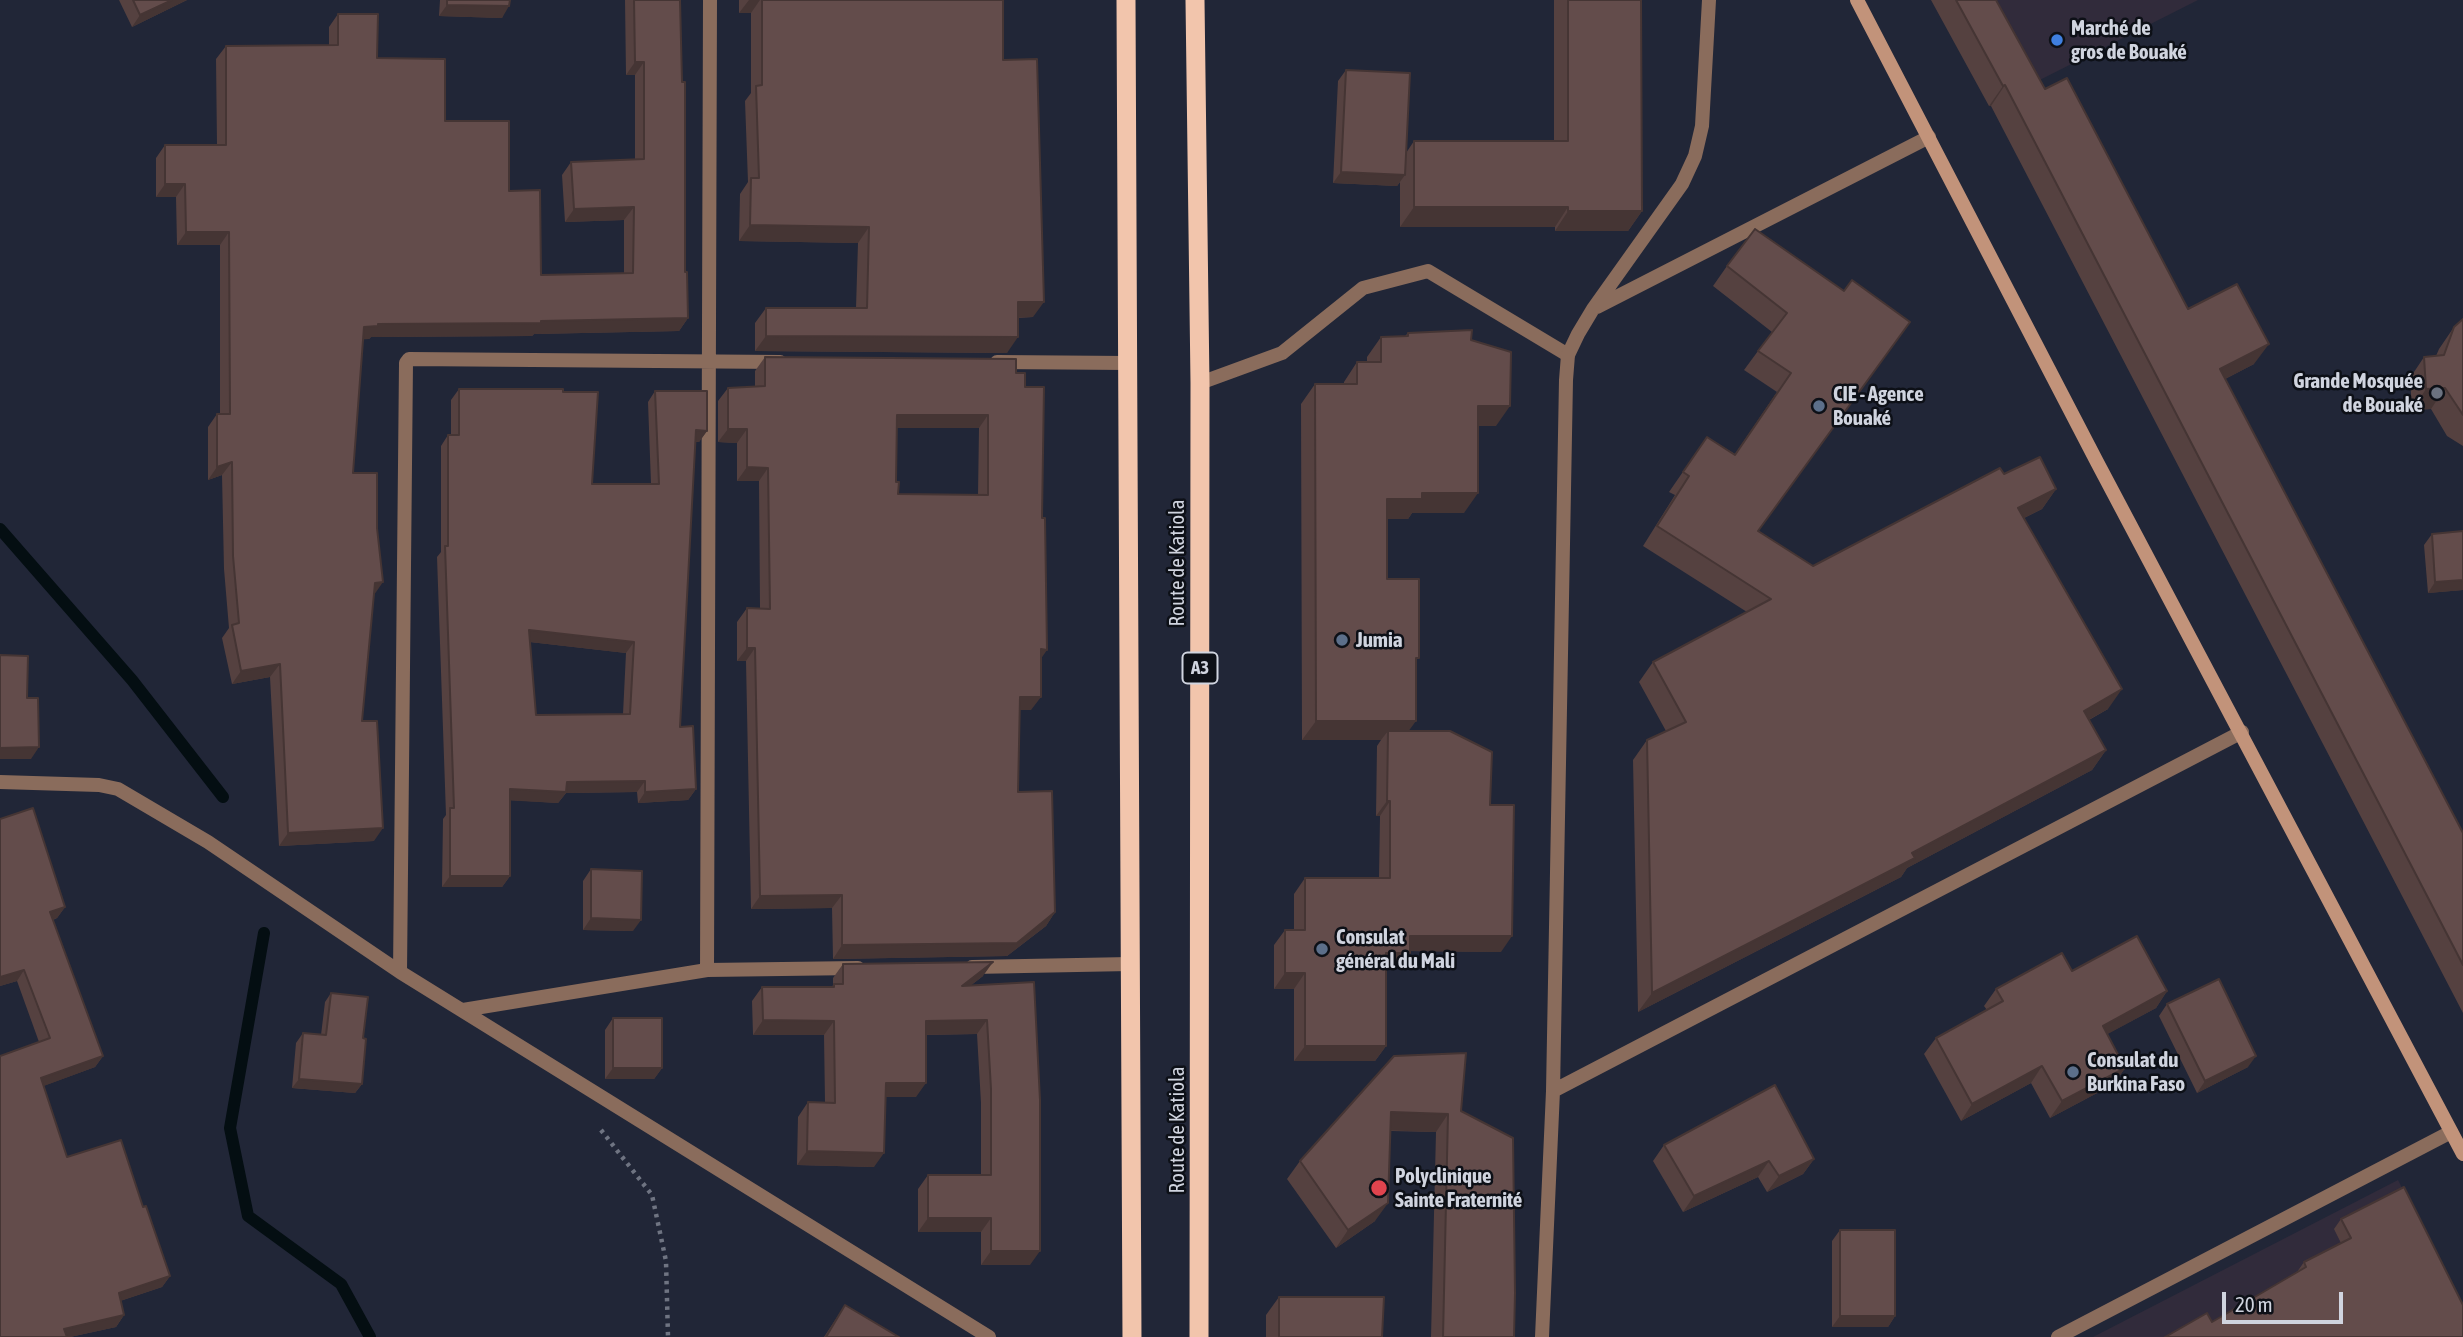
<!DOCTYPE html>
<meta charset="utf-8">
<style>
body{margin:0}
#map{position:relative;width:2463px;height:1337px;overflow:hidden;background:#212637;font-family:"Asap Condensed",sans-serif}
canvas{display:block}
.scale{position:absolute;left:2222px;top:1292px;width:121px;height:32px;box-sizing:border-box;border:4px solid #d0d4df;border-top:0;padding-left:9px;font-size:21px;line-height:24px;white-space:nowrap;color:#d0d4df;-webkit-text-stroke:5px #0d1017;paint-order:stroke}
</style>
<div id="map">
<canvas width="2463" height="1337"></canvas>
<div class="scale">20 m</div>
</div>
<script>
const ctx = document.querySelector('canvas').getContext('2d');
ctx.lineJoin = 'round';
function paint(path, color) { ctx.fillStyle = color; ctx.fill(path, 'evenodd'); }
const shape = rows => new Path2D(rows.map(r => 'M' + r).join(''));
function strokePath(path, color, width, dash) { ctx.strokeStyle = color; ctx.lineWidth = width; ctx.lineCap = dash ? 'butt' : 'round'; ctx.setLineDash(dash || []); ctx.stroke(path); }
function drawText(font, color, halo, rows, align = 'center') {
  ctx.font = font + ' "Asap Condensed",sans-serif'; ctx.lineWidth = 5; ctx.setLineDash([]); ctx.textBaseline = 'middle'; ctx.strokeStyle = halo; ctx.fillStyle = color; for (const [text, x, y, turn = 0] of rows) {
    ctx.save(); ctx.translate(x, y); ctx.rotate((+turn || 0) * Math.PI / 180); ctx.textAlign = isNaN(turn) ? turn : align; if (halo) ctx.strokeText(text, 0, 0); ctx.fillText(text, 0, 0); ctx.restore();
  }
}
paint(shape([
 [1971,0,2198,0,2020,90],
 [2398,1180,2463,1308,2463,1337,2093,1337]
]), '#312b3b');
strokePath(shape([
 [0,529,132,680,223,797],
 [264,933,230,1128,248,1216,341,1284,370,1337]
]), '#040e12', 12);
strokePath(shape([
 [601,1130,652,1195,666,1261,668,1337]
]), '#6f7482', 4.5, [3.5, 5]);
strokePath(shape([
 [1200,383,1282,353,1363,288,1428,271,1568,355]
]), '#8a6c5c', 14);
strokePath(shape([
 [1597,307,1929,137],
 [997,362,1127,363],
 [0,782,99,785,118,789,208,842,400,972,989,1337],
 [972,967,1130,964],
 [707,970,710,0],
 [400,972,406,363,409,359,780,362],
 [463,1010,707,970,858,968],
 [1553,1091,2242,732],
 [1542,1337,1553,1091,1566,380,1568,355,1578,334,1593,309,1682,184,1695,156,1702,126,1709,0],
 [2058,1337,2451,1132]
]), '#8a6c5c', 14);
strokePath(shape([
 [1857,0,2097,462,2463,1154]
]), '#c2937a', 14);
strokePath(shape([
 [1126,0,1132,1337],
 [1195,0,1200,383,1199,1337]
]), '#f2c5ac', 19);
paint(shape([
 [119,0,187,0,132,27],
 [440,0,510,0,502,18,439,16],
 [625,0,680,0,685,272,688,318,679,331,534,334,532,336,371,337,369,339,363,339,353,473,374,595,362,721,374,841,279,846,270,677,232,684,222,638,229,628,224,569,222,475,208,480,208,427,217,414,220,414,220,245,177,245,176,197,156,197,156,158,165,145,217,145,216,59,226,46,329,45,329,27,338,14,377,58,445,121,509,191,541,275,624,273,624,220,565,222,562,175,571,162,635,160,635,75,626,75],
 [739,0,1003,0,1003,60,1033,317,1018,318,1007,353,755,351,755,323,766,308,856,308,858,243,739,241,740,194,748,182,745,101,751,93,751,13,739,13],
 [1554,0,1641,0,1642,211,1628,231,1555,231,1555,227,1400,227,1400,182,1397,186,1333,183,1338,81,1346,70,1406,153,1414,141,1554,141],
 [1931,0,1996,0,2045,89,2188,309,2254,364,2225,379,2463,833,2463,1013,1991,106,1989,106],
 [1727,266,1844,291,1759,531,1813,566,2004,474,2056,489,2042,509,2024,518,2108,709,2089,720,2106,750,2092,770,1907,868,1901,877,1638,1012,1633,760,1647,740,1666,731,1639,682,1653,662,1747,612,1643,546,1675,495,1669,492,1707,437,1735,454,1777,392,1744,370,1772,332,1713,286],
 [2463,319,2463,446,2447,436,2431,409,2412,410,2410,378,2424,357,2436,356,2439,349,2454,327],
 [1408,333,1471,340,1496,426,1478,426,1464,513,1412,513,1408,519,1387,519,1387,579,1416,663,1408,731,1490,805,1501,952,1410,951,1410,953,1399,968,1386,968,1386,1046,1375,1061,1294,1061,1294,989,1274,989,1274,945,1285,930,1294,930,1294,894,1305,878,1379,878,1380,816,1376,816,1377,746,1381,740,1302,740,1301,404,1315,384,1344,384,1344,382,1357,362,1367,362,1367,357,1381,337,1405,336],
 [765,357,1016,373,1025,387,1041,658,1031,710,1020,710,1018,792,1055,912,1046,926,1007,956,833,959,832,908,751,909,746,661,737,661,737,622,747,608,760,608,759,481,737,481,737,443,718,442,718,401,728,388,755,387,755,371],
 [897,428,979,428,978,495,898,494,896,482],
 [459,389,563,392,592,484,651,484,648,402,655,391,707,431,699,442,695,442,680,727,696,789,688,800,638,803,637,792,566,793,558,803,510,800,510,876,502,887,442,887,443,819,446,815,437,557,441,552,441,446,448,435,451,435,451,400],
 [530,642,626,653,623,714,536,715],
 [2432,534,2463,590,2428,593,2424,545],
 [33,808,65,907,57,918,53,920,103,1056,95,1067,43,1086,67,1157,121,1140,143,1207,146,1206,170,1276,162,1287,120,1301,124,1315,116,1327,70,1337,0,1337,0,1056,39,1042,17,981,0,986,0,819],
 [591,869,633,931,583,930,583,881],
 [843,964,983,976,970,986,1034,982,1030,1265,981,1265,981,1232,918,1232,918,1189,928,1175,981,1175,981,1103,977,1034,926,1035,916,1097,885,1097,874,1167,797,1165,798,1117,808,1102,825,1103,824,1035,753,1035,752,1001,762,987,832,987,833,985,833,978],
 [2072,971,2167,991,2156,1008,2107,1034,2125,1068,2114,1084,2050,1118,2031,1083,1961,1121,1924,1054,1936,1038,1987,1010,1984,1006,1996,989],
 [331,993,363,1038,362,1084,355,1093,292,1088,296,1043,303,1033,321,1035,325,1002],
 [2167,1004,2248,1067,2197,1093,2159,1016],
 [613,1018,662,1068,654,1079,605,1079,605,1030],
 [1394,1056,1461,1111,1514,1337,1431,1337,1436,1132,1391,1131,1375,1221,1336,1248,1287,1179,1300,1161],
 [1664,1145,1814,1159,1803,1174,1767,1192,1758,1177,1683,1212,1653,1161],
 [2341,1219,2463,1305,2165,1337,2212,1322,2297,1273,2297,1272,2304,1262,2341,1243,2334,1229],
 [1840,1230,1895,1316,1888,1327,1832,1327,1832,1241],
 [1279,1297,1382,1337,1266,1337,1266,1315],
 [845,1305,899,1337,824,1337]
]), '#554140');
paint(shape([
 [172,0,187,0,132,27,140,15],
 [749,0,760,0,751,13,739,13],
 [447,5,509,6,502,18,439,16],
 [635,62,644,62,635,75,626,75],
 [2005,85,1991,106,1989,106,2003,86],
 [1341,172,1405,175,1397,186,1333,183],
 [165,184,185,184,176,197,156,197],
 [634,207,624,220,565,222,574,209],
 [1414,207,1568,207,1555,227,1400,227],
 [1568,211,1642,211,1628,231,1555,231],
 [750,225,869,227,858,243,739,241],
 [186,232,229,232,220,245,177,245],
 [1018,302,1044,302,1033,317,1007,318],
 [688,318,679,331,534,334,532,336,371,337,369,339,355,340,364,327,378,324],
 [766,336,1018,337,1007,353,755,351],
 [2269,344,2254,364,2206,389,2220,369],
 [2445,388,2431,409,2412,410,2426,389],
 [1478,406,1510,406,1496,426,1464,426],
 [897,415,988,415,979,428,887,428],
 [728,429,747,429,737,443,718,442],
 [696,430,707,431,699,442,688,441],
 [232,462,222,475,208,480,217,467],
 [747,467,768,468,759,481,737,481],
 [2056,489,2042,509,2004,528,2018,508],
 [1422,493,1478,493,1464,513,1412,513,1408,519,1373,519,1387,499],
 [2463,580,2463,590,2428,593,2435,582],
 [383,582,374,595,375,583],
 [529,630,634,642,626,653,521,641],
 [747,648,755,648,746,661,737,661],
 [1041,649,1047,650,1038,663],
 [280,664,270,677,232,684,241,671],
 [2122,689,2108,709,2070,730,2084,711],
 [1020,697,1041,697,1031,710,1011,710],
 [1316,721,1416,721,1402,740,1388,731,1381,740,1302,740],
 [39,747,31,759,0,759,0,748],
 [2106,750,2092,770,1907,868,1901,877,1638,1012,1652,993],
 [645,781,637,792,566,793,558,803,502,800,510,789,567,782],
 [696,789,688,800,638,803,645,792],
 [1387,801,1390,801,1380,816,1376,816],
 [383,828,374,841,279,846,288,833],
 [450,876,510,876,502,887,442,887],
 [842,895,832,908,751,909,760,896],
 [65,907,57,918,42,923,50,912],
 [1055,912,1046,926,1007,956,833,959,842,945],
 [591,918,641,920,633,931,583,930],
 [1410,936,1512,936,1501,952,1399,951],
 [1386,953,1410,953,1399,968,1375,968],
 [993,962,983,976,952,1000,962,986],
 [24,970,17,981,0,986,0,977],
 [1285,973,1305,973,1294,989,1274,989],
 [2167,991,2156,1008,2091,1043,2103,1026],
 [763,1020,834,1021,824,1035,753,1035],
 [987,1020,977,1034,916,1035,926,1021],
 [1305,1046,1386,1046,1375,1061,1294,1061],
 [103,1056,95,1067,33,1090,41,1078],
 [2256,1056,2248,1067,2197,1093,2205,1081],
 [2042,1066,2031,1083,1961,1121,1972,1104],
 [613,1068,662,1068,654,1079,605,1079],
 [2125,1068,2114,1084,2050,1118,2062,1101],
 [299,1079,362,1084,355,1093,292,1088],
 [886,1083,926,1083,916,1097,876,1097],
 [1391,1112,1448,1114,1436,1132,1379,1130],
 [807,1151,884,1153,874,1167,797,1165],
 [1814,1159,1803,1174,1767,1192,1779,1176],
 [1769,1161,1758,1177,1683,1212,1694,1196],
 [1388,1203,1375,1221,1336,1248,1348,1230],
 [928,1218,991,1218,981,1232,918,1232],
 [991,1251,1040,1251,1030,1265,981,1265],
 [170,1276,162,1287,111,1304,119,1293],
 [124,1315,116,1327,70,1337,58,1337,64,1329],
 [1840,1316,1895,1316,1888,1327,1832,1327]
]), '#453534');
const building = shape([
 [133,0,172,0,140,15,133,0],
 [447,0,510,0,509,6,447,5,447,0],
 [634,0,680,0,682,82,685,82,685,272,687,272,688,318,541,321,541,323,378,324,378,326,364,327,353,473,377,473,377,528,383,582,375,583,362,721,377,721,383,828,288,833,280,664,241,671,232,625,239,623,233,556,232,462,217,467,217,414,230,414,229,232,186,232,185,184,165,184,165,145,226,145,226,46,338,45,338,14,378,14,377,58,445,59,445,121,509,121,509,191,540,190,541,275,633,273,634,207,574,209,571,162,644,159,644,62,635,62,634,0],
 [762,0,1003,0,1003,60,1037,59,1044,302,1018,302,1018,337,766,336,766,308,867,308,869,227,750,225,751,178,759,178,756,86,762,85,762,0],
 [1568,0,1641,0,1642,211,1568,211,1568,207,1414,207,1414,141,1568,141,1568,0],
 [1956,0,1996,0,2045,89,2067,78,2188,309,2237,284,2269,344,2220,369,2463,833,2463,965,2005,85,2003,86,1956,0],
 [1346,70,1410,73,1405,175,1341,172,1346,70],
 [1755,229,1844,291,1852,280,1910,322,1758,531,1813,566,2000,468,2004,474,2040,457,2056,489,2018,508,2122,689,2084,711,2106,750,1912,853,1915,858,1652,993,1647,740,1686,722,1653,662,1771,599,1657,526,1689,476,1683,472,1707,437,1735,455,1791,373,1758,351,1787,313,1727,266,1755,229],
 [2463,319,2463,415,2445,388,2426,389,2424,357,2444,355,2454,327,2463,319],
 [1472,330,1471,340,1511,352,1510,406,1478,406,1478,493,1422,493,1422,499,1387,499,1387,579,1419,579,1419,658,1416,658,1416,721,1316,721,1315,384,1357,384,1357,362,1381,362,1381,337,1408,336,1408,333,1472,330],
 [765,357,1016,359,1016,373,1025,373,1025,387,1044,387,1042,518,1045,518,1047,650,1041,649,1041,697,1020,697,1018,792,1052,791,1055,912,1017,943,842,945,842,895,760,896,755,648,747,648,747,608,770,609,768,468,747,467,747,429,728,429,728,388,765,386,765,357],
 [897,415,988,415,988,495,898,494,899,482,896,482,897,415],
 [459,389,563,389,563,392,598,392,592,484,659,484,655,391,707,391,707,431,696,430,680,727,693,726,696,789,645,792,645,781,567,782,566,792,510,789,510,876,450,876,450,808,454,808,445,546,448,546,448,435,459,435,459,389],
 [529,630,634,642,630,714,536,715,529,630],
 [2463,531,2463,580,2435,582,2432,534,2463,531],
 [0,655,28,656,27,698,38,698,39,747,0,748,0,655],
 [1388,731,1450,731,1492,752,1490,805,1514,805,1512,936,1410,936,1410,953,1386,953,1386,1046,1305,1046,1305,973,1285,973,1285,930,1305,930,1305,878,1390,878,1390,801,1387,801,1388,731],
 [33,808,65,907,50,912,103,1056,41,1078,67,1157,121,1140,143,1207,146,1206,170,1276,119,1293,124,1315,64,1329,67,1337,0,1337,0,1056,50,1038,24,970,0,977,0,819,33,808],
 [591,869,642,871,641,920,591,918,591,869],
 [2137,936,2167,991,2103,1026,2125,1068,2062,1101,2042,1066,1972,1104,1936,1038,2003,1001,1996,989,2062,953,2072,971,2137,936],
 [993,962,962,986,1034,982,1040,1100,1040,1251,991,1251,991,1218,928,1218,928,1175,991,1175,991,1089,987,1020,926,1021,926,1083,886,1083,884,1153,807,1151,808,1102,835,1103,834,1021,763,1020,762,987,834,987,834,984,843,984,843,964,993,962],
 [2219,979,2256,1056,2205,1081,2167,1004,2219,979],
 [331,993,368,997,363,1038,366,1039,362,1084,299,1079,303,1033,326,1035,331,993],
 [613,1018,662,1018,662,1068,613,1068,613,1018],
 [1466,1053,1461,1111,1513,1138,1515,1293,1514,1337,1443,1337,1448,1114,1391,1112,1388,1203,1348,1230,1300,1161,1394,1056,1466,1053],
 [1775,1085,1814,1159,1779,1176,1769,1161,1694,1196,1664,1145,1775,1085],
 [2404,1187,2463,1305,2463,1337,2165,1337,2207,1313,2212,1322,2306,1267,2304,1262,2351,1238,2341,1219,2404,1187],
 [1840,1230,1895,1230,1895,1316,1840,1316,1840,1230],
 [1279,1297,1384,1297,1382,1337,1279,1337,1279,1297],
 [845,1305,899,1337,826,1337,845,1305]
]);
paint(building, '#634c4b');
strokePath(building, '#453534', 2);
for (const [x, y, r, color] of [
 [2057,40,7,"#3f7fe0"],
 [2437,393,7,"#6b7280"],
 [1819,406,7,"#5c6f8a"],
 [1342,640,7,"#5c6f8a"],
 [1322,949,7,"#5c6f8a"],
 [2073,1072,7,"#5c6f8a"],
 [1379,1188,9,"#e0444e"]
]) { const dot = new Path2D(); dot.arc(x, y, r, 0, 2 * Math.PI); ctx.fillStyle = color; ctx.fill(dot); strokePath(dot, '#0d1017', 2.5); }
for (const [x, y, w] of [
 [1200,668,35]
]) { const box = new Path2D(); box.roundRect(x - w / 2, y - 15.5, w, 31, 5); ctx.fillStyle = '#0d1017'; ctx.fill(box); strokePath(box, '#d0d4df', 2); }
drawText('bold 19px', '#d0d4df', null, [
 ["A3",1200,668]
]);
drawText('bold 21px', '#d0d4df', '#0d1017', [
 ["Marché de",2071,28],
 ["gros de Bouaké",2071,52],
 ["Grande Mosquée",2423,381,"right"],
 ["de Bouaké",2423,405,"right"],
 ["CIE - Agence",1833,394],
 ["Bouaké",1833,418],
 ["Jumia",1356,640],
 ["Consulat",1336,937],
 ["général du Mali",1336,961],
 ["Consulat du",2087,1060],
 ["Burkina Faso",2087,1084],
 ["Polyclinique",1395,1176],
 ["Sainte Fraternité",1395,1200]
], 'left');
drawText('21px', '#d0d4df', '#0d1017', [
 ["Route de Katiola",1177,563,-90],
 ["Route de Katiola",1177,1130,-90]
]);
</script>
